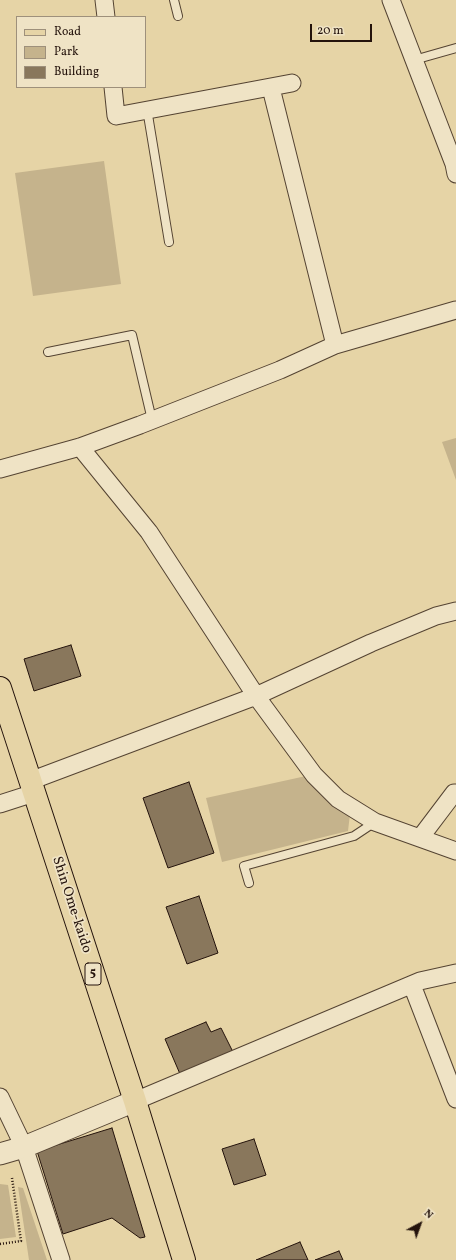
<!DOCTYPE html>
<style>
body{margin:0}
#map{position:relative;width:456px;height:1260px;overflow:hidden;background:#e6d4a6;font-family:Vollkorn,serif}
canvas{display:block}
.legend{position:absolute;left:16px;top:16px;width:130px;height:72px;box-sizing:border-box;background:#efe3c5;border:1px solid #9e907b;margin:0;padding:5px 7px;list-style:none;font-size:12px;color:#24130c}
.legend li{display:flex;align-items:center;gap:8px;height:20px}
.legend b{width:20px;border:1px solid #9e907b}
.north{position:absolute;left:400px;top:1204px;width:40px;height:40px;-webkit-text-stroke:3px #efe3c5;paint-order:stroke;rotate:41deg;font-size:11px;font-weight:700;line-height:16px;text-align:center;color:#24130c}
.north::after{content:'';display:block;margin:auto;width:14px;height:18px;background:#24130c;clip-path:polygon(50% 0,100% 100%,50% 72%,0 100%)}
.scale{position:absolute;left:310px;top:24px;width:62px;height:18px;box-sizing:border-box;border:2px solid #24130c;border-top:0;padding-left:5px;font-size:12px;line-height:14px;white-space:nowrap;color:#24130c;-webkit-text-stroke:3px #efe3c5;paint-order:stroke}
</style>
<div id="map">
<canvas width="456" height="1260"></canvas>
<ul class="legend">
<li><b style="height:5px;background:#e6d4a6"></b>Road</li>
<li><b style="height:11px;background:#c5b38c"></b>Park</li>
<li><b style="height:11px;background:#89775c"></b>Building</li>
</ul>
<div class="north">N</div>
<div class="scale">20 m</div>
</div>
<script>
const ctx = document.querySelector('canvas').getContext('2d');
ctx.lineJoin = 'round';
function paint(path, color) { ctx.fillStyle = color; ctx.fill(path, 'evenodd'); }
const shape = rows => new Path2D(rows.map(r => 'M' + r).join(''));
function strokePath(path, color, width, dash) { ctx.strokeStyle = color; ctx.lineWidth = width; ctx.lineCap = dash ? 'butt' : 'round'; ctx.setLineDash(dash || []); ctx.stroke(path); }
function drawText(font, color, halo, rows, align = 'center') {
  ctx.font = font + ' Vollkorn,serif'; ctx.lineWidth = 3.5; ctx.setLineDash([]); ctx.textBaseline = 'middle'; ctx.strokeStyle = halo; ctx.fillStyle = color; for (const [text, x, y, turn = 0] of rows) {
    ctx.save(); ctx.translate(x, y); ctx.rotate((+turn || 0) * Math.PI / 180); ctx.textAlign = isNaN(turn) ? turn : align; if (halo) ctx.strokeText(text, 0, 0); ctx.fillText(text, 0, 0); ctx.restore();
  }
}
paint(shape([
 [104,161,121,284,33,296,15,173],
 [456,438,456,480,442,442],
 [306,776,350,814,348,831,222,862,206,798],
 [0,1184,8,1185,16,1237,0,1239],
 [18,1187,23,1188,47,1260,29,1260]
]), '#c5b38c');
const building = shape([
 [71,645,81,676,34,691,24,659,71,645],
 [189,782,214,853,168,868,143,798,189,782],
 [199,896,218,953,187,964,166,907,199,896],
 [206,1022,211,1032,221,1028,233,1052,180,1074,165,1039,206,1022],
 [112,1128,145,1237,140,1238,112,1218,63,1234,37,1151,112,1128],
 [254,1139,266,1175,234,1185,222,1149,254,1139],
 [300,1242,308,1260,256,1260,300,1242],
 [339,1251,343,1260,315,1260,339,1251]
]);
paint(building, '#89775c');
strokePath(building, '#24130c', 1);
const service = shape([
 [174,0,178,16],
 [414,60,456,48],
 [147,109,169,242],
 [48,352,132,335,152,420],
 [249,883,244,866,354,836,375,822]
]);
const minor = shape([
 [104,0,106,17],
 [391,0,454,164,456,174],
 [113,87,116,116,292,83],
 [271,88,335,345],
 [80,447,149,532,256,696,314,775,338,799,375,822,456,851],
 [0,469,80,447,140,425,280,370,335,345,456,310],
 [30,781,256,696,371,643,436,616,456,611],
 [0,804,34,793],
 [420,838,454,793,456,793],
 [412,985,456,1099],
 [0,1097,24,1147,61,1260],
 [135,1101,420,981,456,973]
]);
const tertiary = shape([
 [0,1154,24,1147,135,1101]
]);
const primary = shape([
 [0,688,135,1101,184,1260]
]);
strokePath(service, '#544332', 10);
strokePath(minor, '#544332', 19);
strokePath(tertiary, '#544332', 23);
strokePath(primary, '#24130c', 24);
strokePath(shape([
 [0,1244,21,1241,12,1178]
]), '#24130c', 2.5, [1, 2]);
strokePath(service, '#efe3c5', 8);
strokePath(minor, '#efe3c5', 17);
strokePath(tertiary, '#efe3c5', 21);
strokePath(primary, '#e6d4a6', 22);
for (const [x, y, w] of [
 [93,974,16]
]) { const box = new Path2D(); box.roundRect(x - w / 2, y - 11, w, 22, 3); ctx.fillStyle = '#efe3c5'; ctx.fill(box); strokePath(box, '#24130c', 1); }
drawText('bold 13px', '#24130c', null, [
 ["5",93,974]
]);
drawText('14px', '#24130c', '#efe3c5', [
 ["Shin Ome-kaido",71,905,72]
]);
</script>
